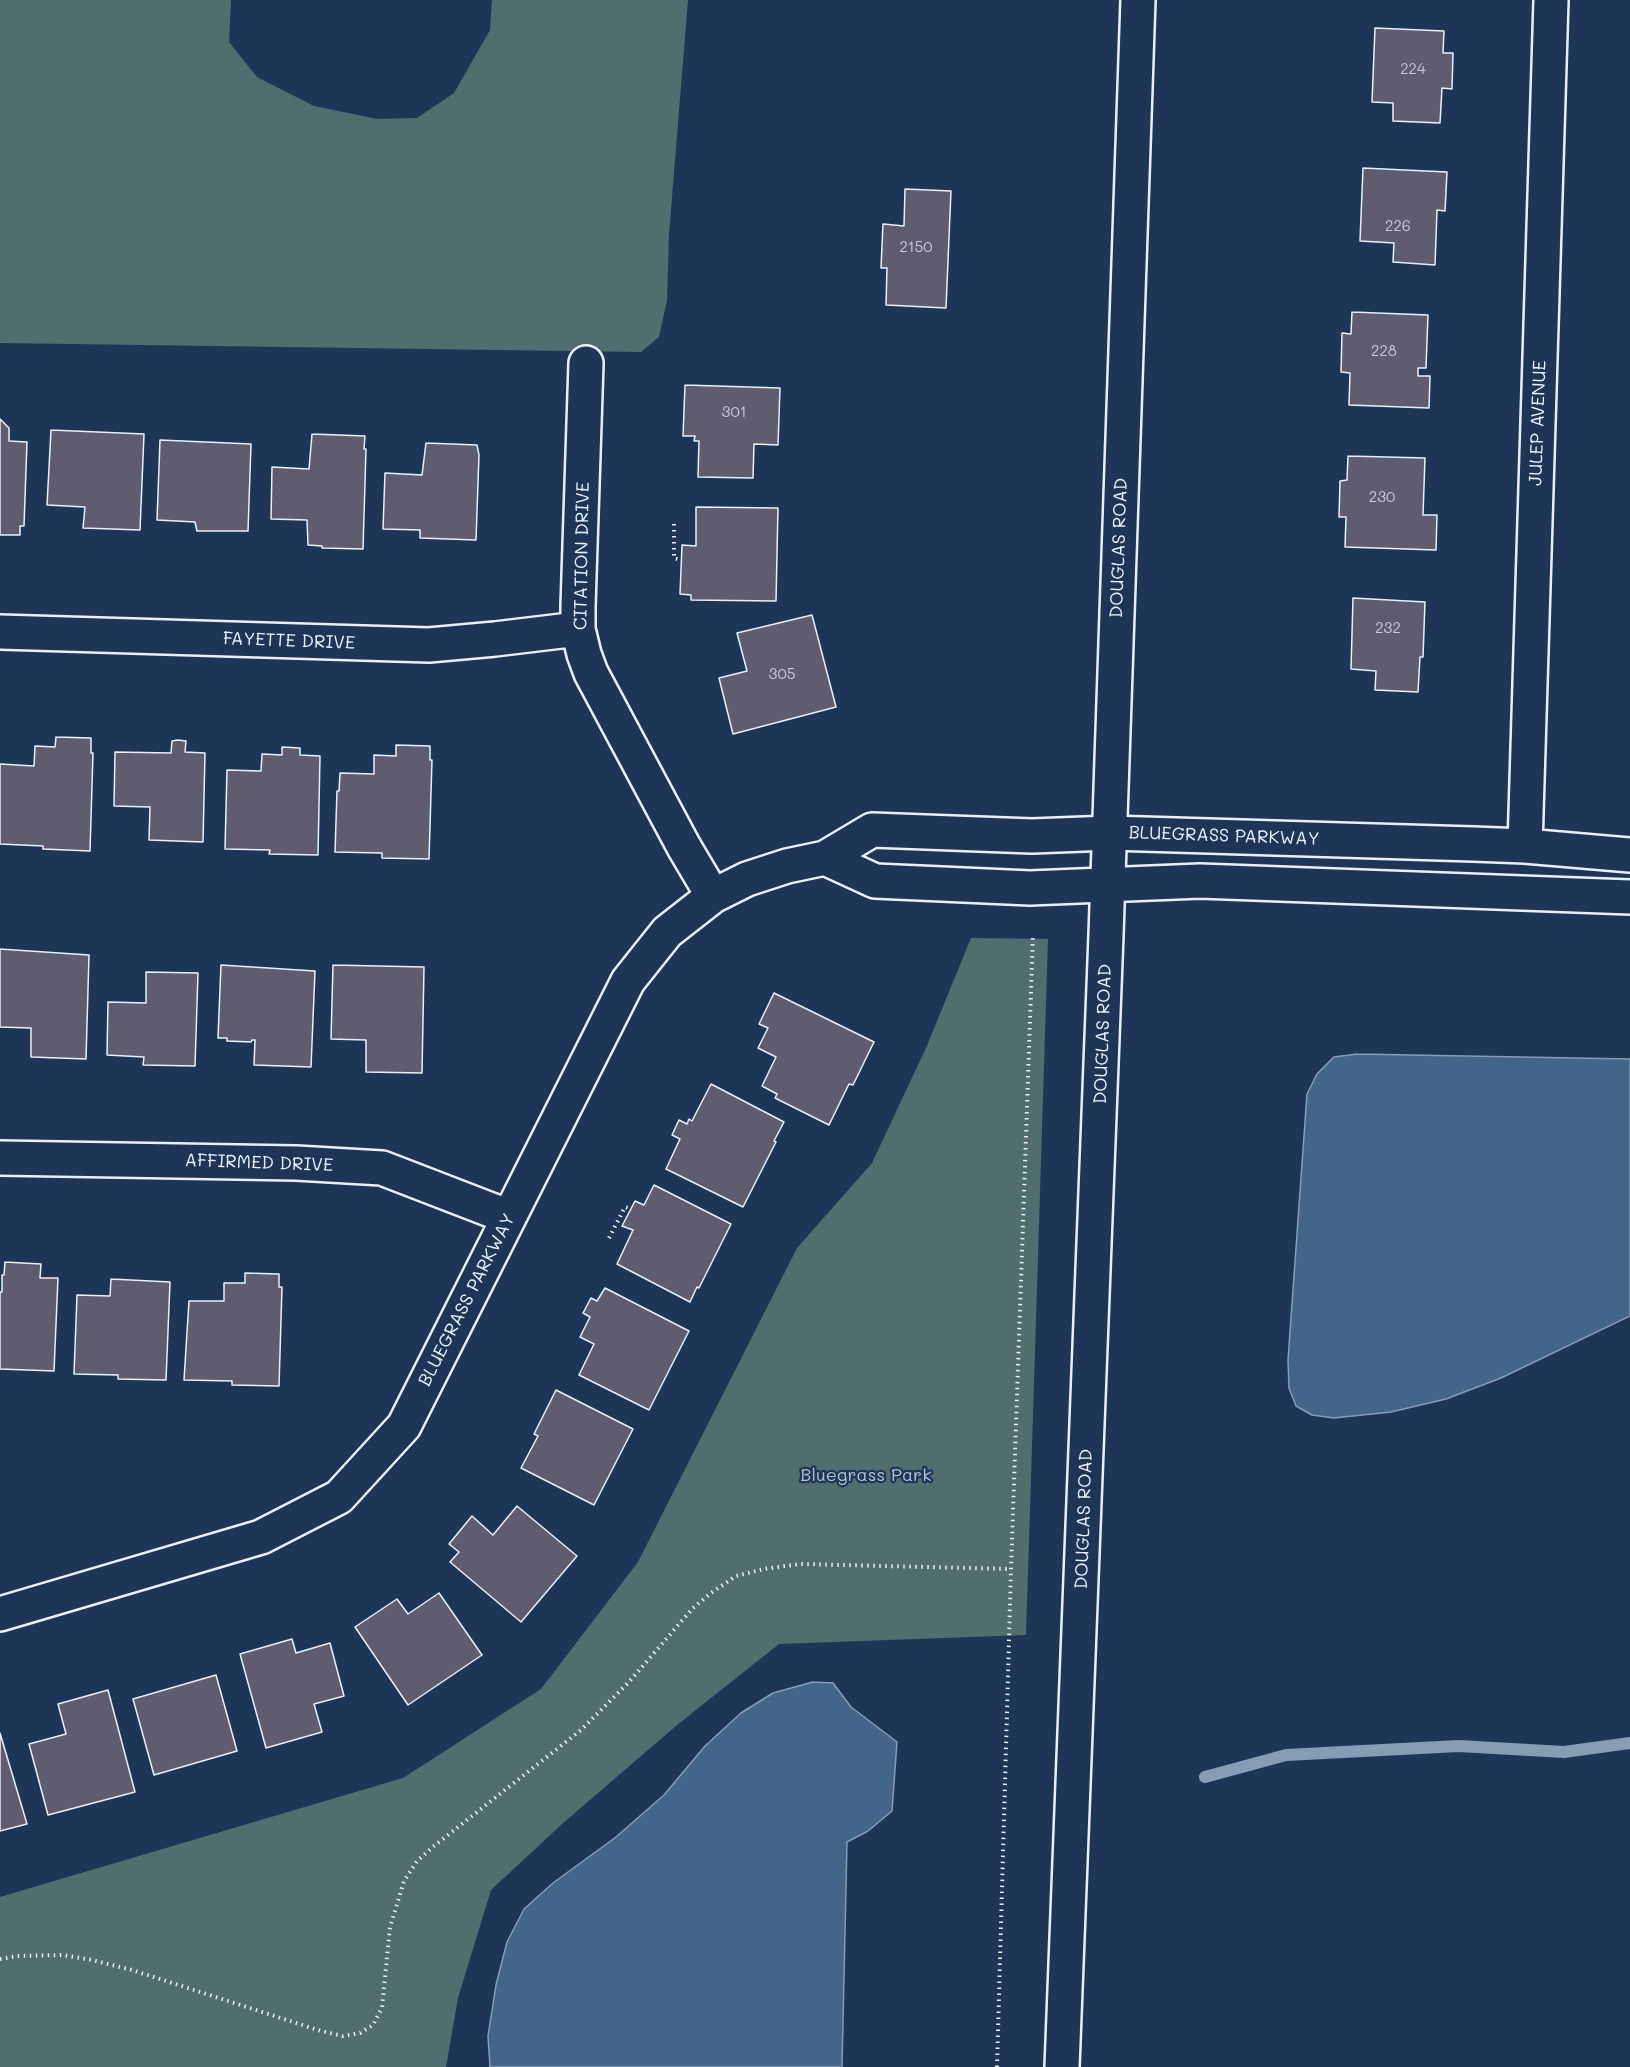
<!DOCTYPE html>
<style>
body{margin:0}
canvas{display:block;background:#1d3557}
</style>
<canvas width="1630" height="2067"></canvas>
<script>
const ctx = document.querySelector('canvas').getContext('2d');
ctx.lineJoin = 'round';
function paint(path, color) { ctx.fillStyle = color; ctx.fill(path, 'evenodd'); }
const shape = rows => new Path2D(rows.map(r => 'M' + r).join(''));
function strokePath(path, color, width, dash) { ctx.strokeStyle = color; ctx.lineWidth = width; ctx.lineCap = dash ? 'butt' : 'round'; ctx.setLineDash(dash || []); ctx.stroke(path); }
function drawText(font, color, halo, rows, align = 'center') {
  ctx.font = font + ' Mali,sans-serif'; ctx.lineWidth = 4.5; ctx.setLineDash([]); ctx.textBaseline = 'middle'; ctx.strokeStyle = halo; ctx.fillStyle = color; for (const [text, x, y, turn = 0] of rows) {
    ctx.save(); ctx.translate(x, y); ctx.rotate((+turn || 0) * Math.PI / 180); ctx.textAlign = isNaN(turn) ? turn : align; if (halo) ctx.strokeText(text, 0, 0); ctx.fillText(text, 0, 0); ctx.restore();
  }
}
paint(shape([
 [0,0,231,0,229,42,257,77,314,106,377,119,417,118,454,93,490,30,492,0,688,0,669,234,667,300,659,337,641,352,0,343],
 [971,938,1048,939,1026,1635,779,1644,677,1725,562,1824,491,1890,458,1998,446,2067,0,2067,0,1897,403,1778,541,1689,638,1562,797,1248,872,1163,926,1048]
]), '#506e6d');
const water = shape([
 [1357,1054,1630,1059,1630,1316,1501,1378,1446,1399,1391,1412,1334,1418,1312,1415,1296,1406,1289,1388,1288,1360,1307,1094,1317,1074,1334,1057,1357,1054],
 [813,1682,833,1683,851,1707,897,1742,892,1811,868,1831,847,1842,842,2067,490,2067,488,2036,496,1985,507,1942,524,1909,553,1883,616,1837,664,1795,705,1746,741,1713,773,1693,813,1682]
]);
paint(water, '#436589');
strokePath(water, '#859db5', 1.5);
strokePath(shape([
 [1205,1777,1286,1755,1459,1746,1564,1752,1630,1743]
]), '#859db5', 12);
const building = shape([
 [1375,28,1444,31,1443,53,1453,53,1452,89,1442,88,1440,123,1393,121,1393,103,1372,102,1375,28],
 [1363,168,1447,172,1445,211,1437,210,1435,265,1393,262,1394,243,1360,241,1363,168],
 [905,189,951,191,946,308,886,305,887,268,881,268,883,224,904,226,905,189],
 [1352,312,1428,315,1426,368,1418,368,1418,376,1430,376,1429,408,1349,405,1350,373,1341,372,1342,333,1351,334,1352,312],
 [685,385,780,388,778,445,754,444,753,478,698,477,699,441,694,441,695,436,683,436,685,385],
 [0,419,9,428,9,441,27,442,24,526,20,526,20,535,0,535,0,419],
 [51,430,144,434,140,530,83,528,85,507,47,505,51,430],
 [312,434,365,436,364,449,366,449,363,549,322,548,322,546,308,545,307,520,271,519,272,467,309,469,312,434],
 [160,440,251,444,248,531,197,531,195,522,157,520,160,440],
 [426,443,477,445,479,455,476,540,420,538,420,530,383,529,385,473,422,475,426,443],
 [1348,456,1425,458,1423,515,1437,515,1436,550,1345,547,1346,517,1339,517,1340,481,1347,480,1348,456],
 [696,507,778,508,776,601,691,600,691,595,680,594,682,545,696,546,696,507],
 [1353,598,1425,602,1423,657,1420,657,1418,692,1375,690,1376,671,1351,669,1353,598],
 [812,615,836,707,733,734,719,678,747,671,737,633,812,615],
 [56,737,91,738,91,753,93,753,90,851,43,849,43,846,0,844,0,764,34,766,35,746,55,747,56,737],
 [178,740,186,741,185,752,205,753,203,842,149,840,150,807,114,806,115,752,171,753,172,741,178,740],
 [396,745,430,746,430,760,432,760,429,859,382,858,382,853,335,852,337,791,339,791,340,773,374,774,374,755,396,756,396,745],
 [282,747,300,748,300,755,320,756,318,855,269,854,270,850,225,849,227,770,261,771,262,754,282,755,282,747],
 [0,949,89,955,86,1059,31,1057,31,1028,0,1027,0,949],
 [221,965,315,971,311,1067,254,1065,255,1040,252,1040,251,1042,227,1041,227,1038,218,1038,221,965],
 [333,965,424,967,422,1073,366,1072,366,1040,331,1039,333,965],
 [146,972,198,973,195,1066,143,1065,144,1057,107,1055,108,1002,146,1003,146,972],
 [774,993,874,1042,853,1085,849,1084,829,1125,775,1098,777,1094,762,1086,776,1057,758,1048,768,1028,759,1024,774,993],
 [711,1084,784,1122,774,1141,776,1142,743,1207,666,1169,680,1139,672,1135,679,1120,687,1124,689,1119,692,1121,711,1084],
 [654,1185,731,1224,699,1288,697,1287,690,1302,617,1264,633,1230,622,1226,635,1201,644,1205,654,1185],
 [5,1262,41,1264,40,1278,58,1278,54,1371,0,1369,0,1292,2,1292,2,1275,4,1275,5,1262],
 [245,1273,279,1274,279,1287,282,1287,279,1386,232,1385,232,1381,184,1380,189,1301,224,1301,224,1283,245,1283,245,1273],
 [111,1279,170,1282,166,1380,118,1379,118,1375,74,1374,77,1295,110,1296,111,1279],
 [605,1288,689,1331,649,1410,579,1375,594,1344,580,1337,590,1317,583,1313,591,1298,597,1301,605,1288],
 [556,1390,633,1429,594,1505,521,1468,538,1436,534,1434,556,1390],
 [517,1506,577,1556,521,1622,450,1562,459,1552,449,1544,472,1516,493,1535,517,1506],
 [439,1593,482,1655,408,1705,355,1627,397,1599,408,1614,439,1593],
 [292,1639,296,1653,330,1643,344,1696,314,1704,322,1732,266,1748,240,1654,292,1639],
 [216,1675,237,1751,154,1775,133,1699,216,1675],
 [108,1690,135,1792,48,1815,29,1744,66,1734,58,1704,108,1690],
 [0,1733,27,1824,0,1831,0,1733]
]);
paint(building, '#605c70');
strokePath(building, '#e8f1f8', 1.5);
const street = shape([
 [586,363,578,606,578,629,584,654,591,673,684,847,713,896],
 [0,632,429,645,495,639,578,629],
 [1525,846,1551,0],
 [825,858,875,881,1030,888,1200,881,1630,897],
 [0,1158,296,1163,382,1168,509,1217],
 [0,1614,261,1537,339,1497,404,1426,628,981,667,932,713,896,747,879,787,866,825,858,872,830,1032,836,1110,833,1473,844,1525,846,1630,855]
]);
const secondary = shape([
 [1062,2067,1106,935,1138,0]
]);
strokePath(street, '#e8f1f8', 38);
strokePath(secondary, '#e8f1f8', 38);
strokePath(shape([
 [674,524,674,558,681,560],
 [609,1238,625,1207,631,1209],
 [0,1959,17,1956,63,1955,92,1960,132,1970,321,2031,343,2036,360,2033,373,2025,382,2008,390,1927,404,1881,417,1861,434,1846,581,1730,629,1682,693,1608,711,1593,736,1576,764,1569,800,1564,1011,1569],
 [997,2067,1011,1569,1033,934]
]), '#e8f1f8', 4, [1.5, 4.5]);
strokePath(street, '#1d3557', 33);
strokePath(secondary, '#1d3557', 33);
drawText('15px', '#c6ccd6', null, [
 ["224",1413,69],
 ["226",1398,226],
 ["2150",916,247],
 ["228",1384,351],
 ["301",734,412],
 ["230",1382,497],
 ["232",1388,628],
 ["305",782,674]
]);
drawText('18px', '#e8f1f8', '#1d3557', [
 ["JULEP AVENUE",1538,423,-88],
 ["DOUGLAS ROAD",1119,548,-88],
 ["CITATION DRIVE",582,556,-89],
 ["FAYETTE DRIVE",289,641,2],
 ["BLUEGRASS PARKWAY",1224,836,2],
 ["DOUGLAS ROAD",1103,1034,-88],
 ["AFFIRMED DRIVE",259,1163,2],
 ["BLUEGRASS PARKWAY",467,1300,-63],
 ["DOUGLAS ROAD",1084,1519,-88]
]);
drawText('18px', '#b3c3c7', '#1d3557', [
 ["Bluegrass Park",866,1475]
]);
</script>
